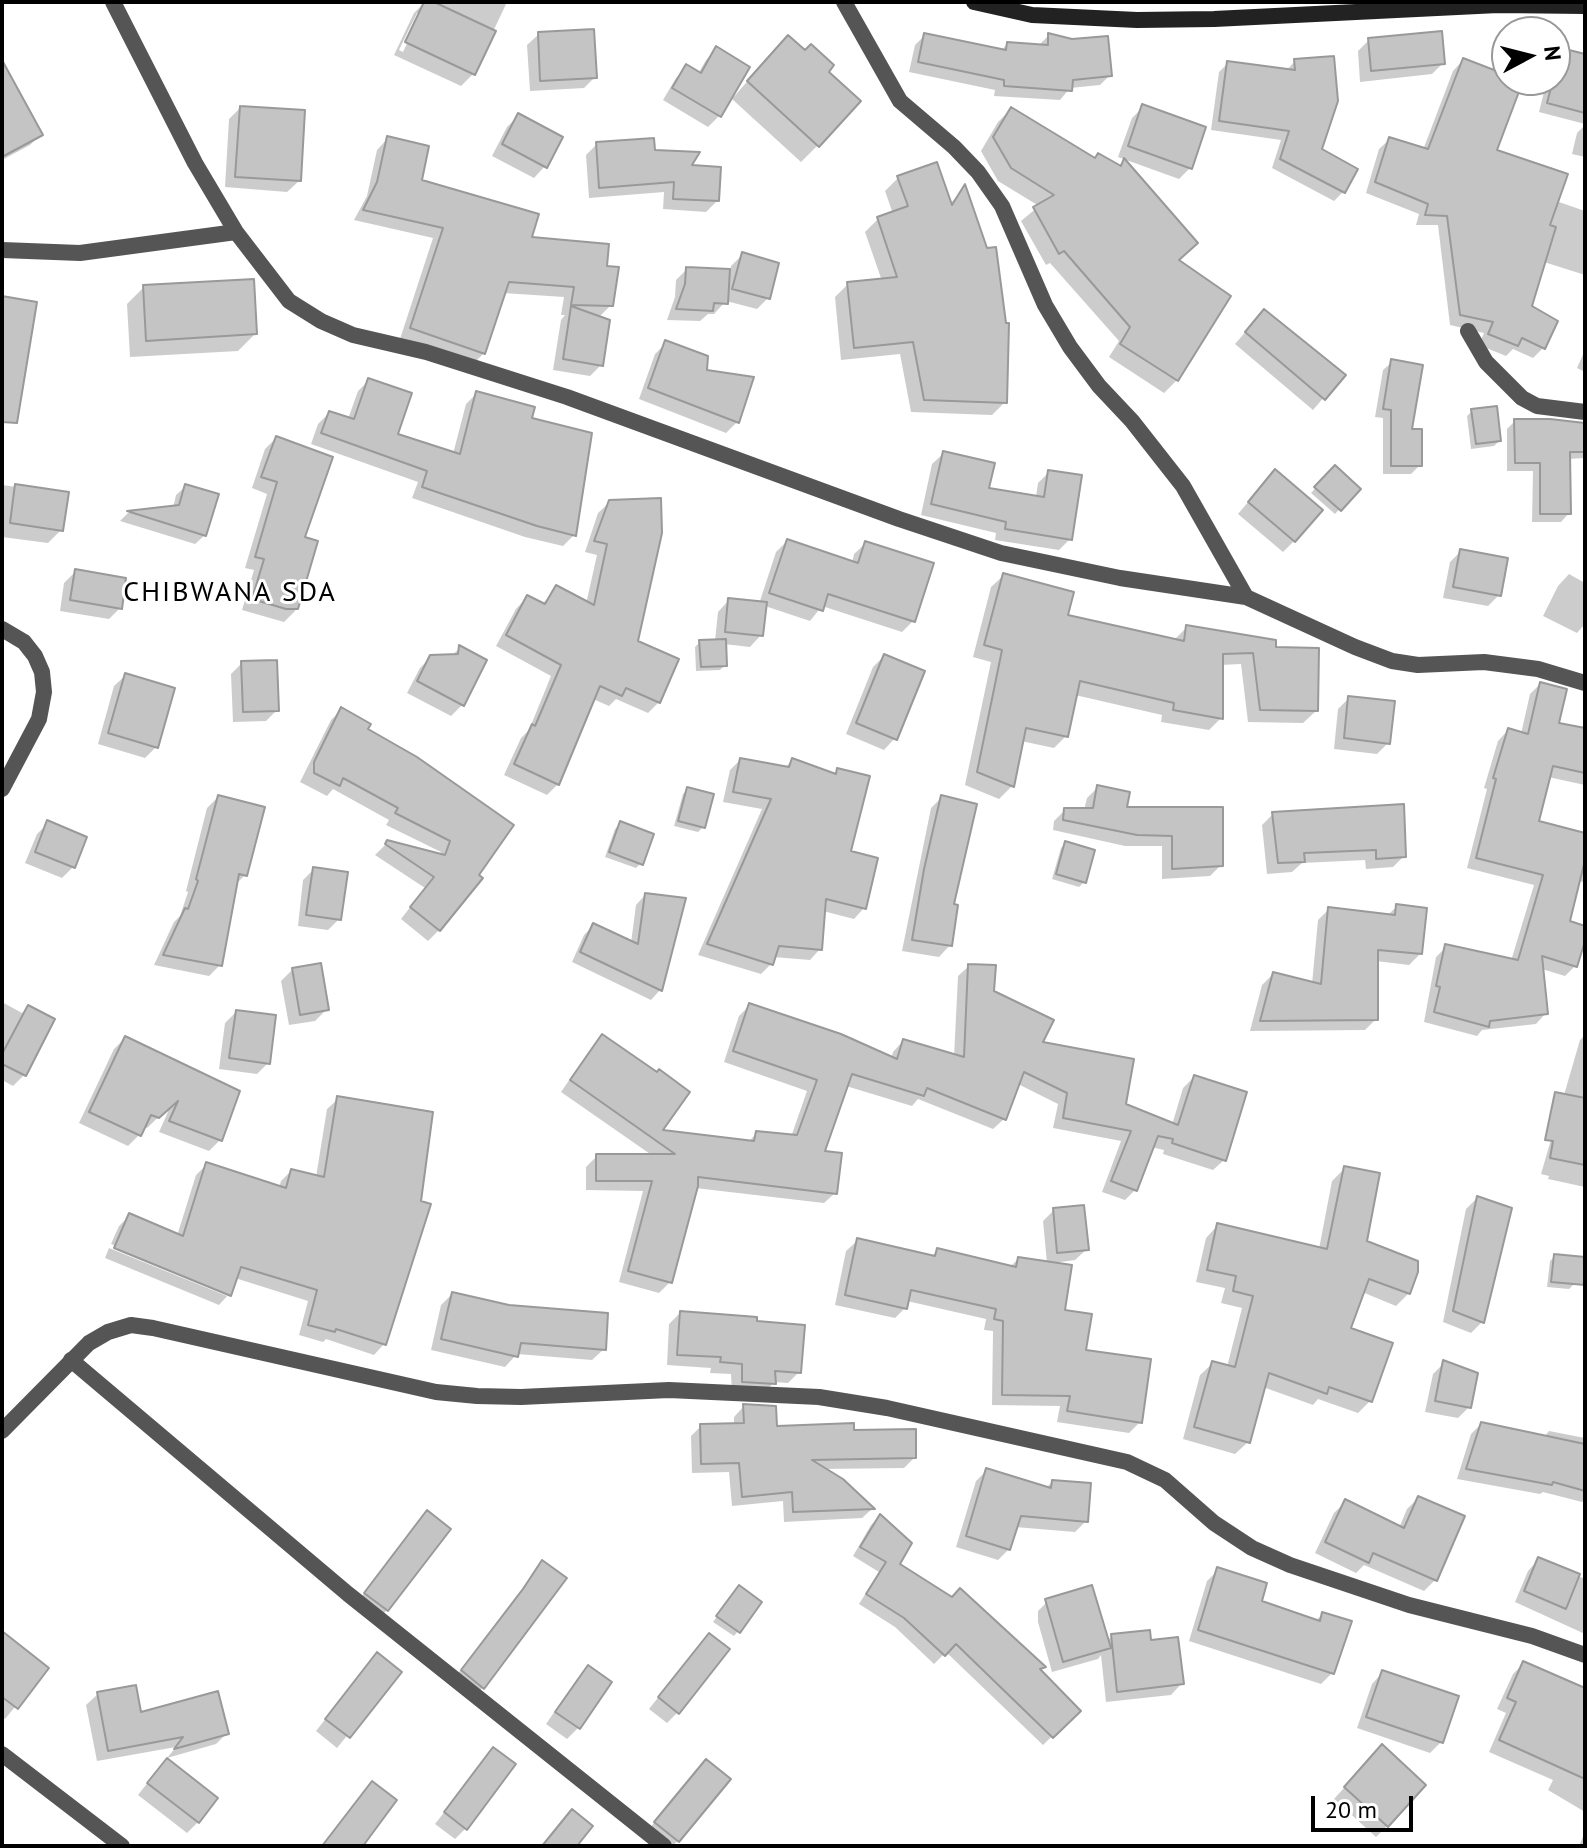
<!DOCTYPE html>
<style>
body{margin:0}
#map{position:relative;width:1587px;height:1848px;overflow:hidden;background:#fff;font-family:"PT Sans",sans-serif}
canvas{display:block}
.frame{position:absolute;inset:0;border:4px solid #000;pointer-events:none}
.north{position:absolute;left:1491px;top:16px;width:80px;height:80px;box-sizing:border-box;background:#fff;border:2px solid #999;border-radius:50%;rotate:83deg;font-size:22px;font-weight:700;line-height:32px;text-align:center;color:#000}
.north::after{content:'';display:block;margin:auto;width:28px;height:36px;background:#000;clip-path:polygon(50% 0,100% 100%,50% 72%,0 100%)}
.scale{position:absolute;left:1311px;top:1796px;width:102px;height:36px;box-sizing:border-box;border:4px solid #000;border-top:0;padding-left:10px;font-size:24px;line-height:28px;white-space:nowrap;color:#000;-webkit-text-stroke:6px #fff;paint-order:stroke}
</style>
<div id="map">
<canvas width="1587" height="1848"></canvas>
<div class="frame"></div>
<div class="north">N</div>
<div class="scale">20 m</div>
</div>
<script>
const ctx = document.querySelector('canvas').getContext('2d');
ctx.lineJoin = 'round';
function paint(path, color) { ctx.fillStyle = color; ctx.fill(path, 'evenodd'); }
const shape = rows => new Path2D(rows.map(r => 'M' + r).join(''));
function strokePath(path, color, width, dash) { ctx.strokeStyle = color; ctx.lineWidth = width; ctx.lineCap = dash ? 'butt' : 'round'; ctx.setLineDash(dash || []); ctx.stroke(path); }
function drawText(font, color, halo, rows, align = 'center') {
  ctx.font = font + ' "PT Sans",sans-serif'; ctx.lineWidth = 6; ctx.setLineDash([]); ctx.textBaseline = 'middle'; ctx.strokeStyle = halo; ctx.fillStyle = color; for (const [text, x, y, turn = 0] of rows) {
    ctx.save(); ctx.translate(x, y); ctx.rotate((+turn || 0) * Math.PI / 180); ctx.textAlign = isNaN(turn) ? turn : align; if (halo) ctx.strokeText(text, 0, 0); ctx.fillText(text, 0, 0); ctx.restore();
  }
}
paint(shape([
 [425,2,507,2,473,74,461,86,394,55,414,13],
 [417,13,421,13,403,52,399,50],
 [539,34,595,77,584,88,530,91,527,45],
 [925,35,1001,51,1007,44,1039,45,1049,35,1110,75,1100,85,1070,88,1060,100,994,96,995,90,909,72,915,45],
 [1369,40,1443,63,1432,74,1360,82,1358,51],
 [717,49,719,116,708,127,663,100,676,78,687,67,698,74,706,60],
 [1562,50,1585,56,1585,124,1539,112,1547,80,1555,80,1555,57],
 [771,54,817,146,801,162,732,99],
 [1463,60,1507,77,1507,80,1520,83,1495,151,1556,201,1585,211,1585,275,1544,262,1530,307,1543,348,1533,358,1513,349,1506,356,1479,345,1484,333,1450,325,1438,225,1416,225,1419,214,1366,193,1379,149,1390,139,1423,150,1453,71],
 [1295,61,1320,150,1343,192,1334,201,1272,168,1281,140,1211,130,1219,72,1228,63,1286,71],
 [2,89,41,134,30,145,2,160],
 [1143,107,1190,168,1179,179,1118,157,1132,118],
 [240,108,299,181,287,192,225,187,229,119],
 [1011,109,1094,160,1118,166,1124,161,1176,260,1177,380,1164,393,1109,357,1119,341,1050,263,1046,265,1021,221,1039,206,998,181,981,151,998,122],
 [518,116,545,166,534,178,492,156,507,127],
 [1585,125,1585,157,1572,154,1577,133],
 [388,138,420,182,529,239,605,268,611,305,598,318,601,365,590,376,553,370,561,320,565,315,561,315,564,297,503,293,484,353,473,364,400,339,433,238,354,220,367,196,377,150],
 [597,144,653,151,688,167,717,201,706,212,663,209,664,192,589,198,586,155],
 [898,178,950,204,964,188,1005,402,992,415,911,412,900,354,841,360,835,297,848,284,882,281,865,232,878,219,893,214,885,191],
 [742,255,768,298,757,309,726,301,714,314,708,314,700,321,667,320,675,297,676,280,687,269,730,271,731,266],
 [144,287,255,334,238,351,130,357,127,304],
 [1253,323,1343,375,1313,410,1235,344],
 [666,343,705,372,737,422,726,433,639,399,655,354],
 [1585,350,1585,372,1577,368],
 [1392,362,1420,465,1411,474,1383,474,1383,418,1375,417,1383,370],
 [369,380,395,435,453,454,466,404,477,393,530,420,574,535,563,546,525,537,412,498,418,482,311,444,318,424,329,413,348,419,358,391],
 [1472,411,1499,441,1494,446,1471,449,1467,416],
 [1515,421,1585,424,1585,458,1568,459,1569,513,1561,522,1532,522,1533,471,1507,471,1507,429],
 [276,438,303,538,316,542,295,611,284,622,242,610,254,570,245,568,267,494,252,488,265,449],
 [944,453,986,489,1036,497,1038,483,1049,472,1070,539,1059,550,995,540,996,533,921,515,932,464],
 [1335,467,1358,489,1335,514,1311,493],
 [1264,483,1294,541,1283,552,1238,514],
 [2,485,67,494,61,530,48,543,2,537],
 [186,486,205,535,195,544,120,521,128,513,173,508,176,495],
 [610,502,636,642,659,702,648,713,616,699,609,706,593,699,558,784,547,795,504,775,521,738,529,730,551,676,496,646,516,609,527,597,542,605,556,587,586,604,597,555,585,552,598,513],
 [787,541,852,563,854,554,866,543,913,621,902,632,822,606,810,621,765,606,761,635,750,647,724,644,725,665,720,670,696,671,695,647,700,642,715,641,718,612,729,600,759,604,776,552],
 [1461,551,1499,595,1488,606,1443,598,1450,562],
 [76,571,120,608,109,619,60,611,64,583],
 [1569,574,1585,583,1585,624,1577,633,1543,616,1558,586],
 [1004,575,1065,617,1175,639,1187,627,1274,649,1316,711,1303,723,1248,722,1241,664,1221,665,1221,718,1209,730,1161,722,1162,715,1075,695,1066,736,1054,748,1021,741,1012,786,999,799,965,785,991,662,973,657,991,587],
 [460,648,462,705,451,716,407,693,420,668,431,657,451,656],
 [884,656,895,738,884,750,846,734,873,667],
 [242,663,277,710,266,721,233,722,231,674],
 [126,675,156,747,145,758,98,744,114,686],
 [1540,684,1557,725,1585,730,1585,785,1548,777,1536,823,1585,835,1585,882,1578,881,1568,922,1585,928,1585,934,1575,966,1565,976,1542,969,1546,1013,1536,1024,1482,1030,1477,1036,1424,1022,1436,957,1446,947,1511,961,1534,885,1467,868,1487,789,1484,788,1498,741,1508,730,1521,734,1530,694],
 [1349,698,1388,743,1377,754,1334,749,1338,709],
 [342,709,365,730,511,825,439,930,428,941,401,919,425,888,375,855,388,842,439,855,441,852,386,825,389,820,333,789,327,796,300,782,331,720],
 [740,760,785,768,792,760,833,775,838,770,848,852,864,908,854,919,823,911,820,949,810,960,773,957,771,964,761,974,698,955,762,809,723,802,730,770],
 [1098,787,1124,809,1221,809,1221,865,1210,876,1162,879,1162,846,1125,846,1053,830,1054,821,1065,810,1084,810,1087,798],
 [688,789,703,827,698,832,674,826,683,794],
 [218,797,245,875,235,885,220,965,209,976,154,965,174,922,180,916,188,892,186,891,207,808],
 [942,797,951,906,950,945,939,957,902,951,931,808],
 [1273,814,1404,856,1393,867,1366,869,1365,860,1302,863,1292,872,1267,874,1262,825],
 [48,823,85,838,73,867,62,878,25,863,37,834],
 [620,824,641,863,636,868,605,857,615,829],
 [1066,843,1084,882,1079,887,1052,879,1061,848],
 [314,869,339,919,328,930,298,926,303,880],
 [645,895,660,990,651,1000,572,962,584,935,594,925,631,943,636,905],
 [1397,906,1420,954,1409,965,1376,961,1376,1019,1365,1030,1250,1031,1262,985,1273,974,1312,984,1318,920,1329,909,1387,916],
 [969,966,1040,1043,1124,1105,1172,1125,1183,1088,1194,1077,1224,1160,1213,1170,1163,1154,1164,1150,1151,1147,1135,1190,1125,1200,1102,1192,1121,1141,1053,1128,1058,1104,1018,1084,1004,1119,993,1129,918,1099,912,1106,846,1086,822,1153,835,1193,824,1203,695,1188,670,1282,659,1293,619,1282,643,1191,586,1190,586,1167,597,1156,653,1156,561,1092,592,1047,602,1037,659,1132,748,1142,757,1133,791,1137,807,1091,724,1062,739,1016,750,1005,891,1059,893,1052,903,1041,954,1057,958,976],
 [293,969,326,1010,315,1021,289,1025,281,981],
 [2,1002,22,1013,28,1007,24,1075,13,1086,2,1080],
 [236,1012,268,1063,257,1074,219,1069,225,1023],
 [1585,1035,1585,1187,1548,1179,1549,1176,1541,1174,1580,1040],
 [125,1038,220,1140,209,1151,159,1132,171,1105,147,1128,143,1127,139,1135,128,1146,79,1123,114,1049],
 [338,1099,384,1344,374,1355,326,1339,323,1342,299,1335,308,1301,235,1278,229,1294,219,1305,105,1258,109,1248,227,1296,227,1292,111,1244,119,1226,130,1215,177,1236,196,1175,207,1164,279,1188,281,1181,291,1171,316,1177,327,1109],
 [1345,1168,1365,1242,1419,1263,1409,1293,1396,1306,1362,1292,1349,1329,1370,1401,1358,1413,1318,1399,1313,1405,1263,1387,1248,1442,1235,1454,1183,1439,1200,1375,1213,1363,1227,1367,1242,1308,1221,1303,1225,1288,1196,1282,1206,1238,1218,1225,1319,1249,1332,1181],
 [1477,1198,1482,1322,1471,1333,1443,1322,1466,1209],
 [1054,1210,1087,1249,1075,1260,1053,1263,1062,1311,1084,1351,1140,1422,1129,1433,1057,1422,1060,1406,992,1405,993,1331,984,1330,986,1319,907,1301,905,1308,895,1318,835,1305,846,1251,857,1241,931,1257,937,1251,1009,1268,1018,1259,1047,1263,1043,1221],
 [1555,1256,1574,1284,1569,1289,1547,1287,1550,1261],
 [452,1294,604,1349,592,1360,517,1354,505,1367,431,1350,441,1305],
 [680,1313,799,1372,788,1383,774,1382,763,1394,732,1393,731,1374,710,1373,711,1368,667,1365,669,1324],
 [1444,1363,1469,1407,1458,1418,1425,1412,1433,1374],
 [744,1406,775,1428,852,1432,914,1458,904,1468,823,1469,872,1509,862,1518,784,1522,783,1501,732,1506,729,1472,692,1473,691,1436,701,1426,734,1425,734,1417],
 [1481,1424,1543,1438,1549,1431,1585,1438,1585,1499,1582,1502,1543,1492,1540,1494,1457,1479,1471,1434],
 [987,1470,1046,1488,1052,1482,1086,1521,1075,1532,1015,1527,1009,1549,998,1560,956,1547,976,1481],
 [1418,1498,1435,1580,1424,1591,1364,1565,1356,1573,1315,1553,1334,1513,1345,1502,1399,1528,1407,1509],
 [427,1513,387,1610,376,1621,355,1605],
 [880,1516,898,1564,952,1599,1043,1667,1040,1671,1078,1711,1043,1745,946,1652,934,1664,895,1627,859,1604,879,1572,853,1556,871,1525],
 [1539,1559,1585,1579,1585,1634,1515,1602,1528,1571],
 [542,1562,483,1687,474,1697,453,1680],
 [1218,1570,1259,1603,1315,1621,1323,1614,1332,1673,1321,1684,1189,1641,1207,1581],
 [734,1593,738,1631,734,1636,713,1622],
 [1049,1600,1107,1641,1112,1636,1149,1643,1182,1683,1171,1695,1106,1702,1101,1655,1098,1659,1052,1672,1038,1622,1038,1611],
 [2,1634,47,1668,5,1719,2,1717],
 [699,1646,678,1712,667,1723,649,1709],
 [1524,1663,1585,1691,1585,1812,1548,1790,1553,1780,1489,1752,1506,1713,1497,1709,1513,1674],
 [367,1666,399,1672,337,1748,316,1731],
 [588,1668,610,1682,578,1728,567,1739,546,1724,577,1679],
 [1383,1672,1441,1742,1430,1753,1357,1728,1372,1684],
 [98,1694,139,1715,227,1733,216,1744,167,1758,176,1747,97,1761,86,1705],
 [493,1750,466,1828,455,1839,435,1824],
 [1371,1758,1387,1826,1376,1837,1334,1799],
 [156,1772,198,1822,187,1833,138,1795],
 [695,1772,678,1841,672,1846,659,1846,645,1834],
 [1585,1832,1585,1846,1579,1846]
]), '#0003');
const building = shape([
 [424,2,434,2,496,31,475,75,405,42,424,2],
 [594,29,597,78,540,81,538,32,594,29],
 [1442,31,1445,64,1371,71,1368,38,1442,31],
 [924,33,1006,50,1007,42,1048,45,1048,33,1072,39,1108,36,1112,76,1073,80,1072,91,1004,86,1004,80,918,62,924,33],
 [788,35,805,50,811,44,834,65,829,72,861,101,819,147,747,81,788,35],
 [716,46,750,67,721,117,672,88,686,64,701,73,716,46],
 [1561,48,1585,54,1585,113,1547,103,1553,80,1555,80,1561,48],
 [1334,56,1338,101,1322,149,1358,169,1345,193,1280,159,1289,131,1219,121,1227,61,1295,70,1294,59,1334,56],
 [1463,58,1507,75,1507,80,1523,81,1497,150,1568,174,1550,225,1556,227,1532,306,1558,321,1545,349,1522,338,1518,346,1488,334,1493,322,1460,315,1447,216,1425,215,1428,204,1375,182,1389,137,1428,149,1463,58],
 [2,60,43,135,2,157,2,60],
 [1142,104,1206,127,1192,169,1128,146,1142,104],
 [240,106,305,110,301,181,235,177,240,106],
 [1011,107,1095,158,1098,153,1121,166,1124,158,1198,243,1179,260,1231,296,1178,381,1120,344,1130,327,1064,251,1059,254,1033,207,1054,195,1011,168,993,137,1011,107],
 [518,113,563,137,547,168,502,144,518,113],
 [387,136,429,146,422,180,539,214,532,237,609,244,607,266,619,267,613,306,571,305,574,287,509,282,485,354,410,328,443,228,363,210,377,182,387,136],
 [654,138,655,150,700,152,692,165,721,167,719,201,673,199,674,182,599,188,596,142,654,138],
 [937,162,952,205,965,184,987,248,996,247,1006,323,1009,323,1007,403,924,400,913,342,854,348,847,282,897,277,877,217,908,206,897,176,937,162],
 [742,252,779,263,770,299,732,289,742,252],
 [686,267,730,269,728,304,714,303,713,311,676,309,685,284,686,267],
 [254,279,257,334,146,341,143,285,254,279],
 [2,296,37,302,17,423,2,422,2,296],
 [571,306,610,320,603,366,563,359,571,306],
 [1264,309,1346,375,1325,400,1245,332,1264,309],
 [665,340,708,356,707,370,754,377,739,423,648,388,665,340],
 [1391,359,1423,365,1412,429,1422,429,1422,466,1391,466,1391,410,1383,409,1391,359],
 [368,378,412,393,398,434,460,454,476,391,535,407,532,418,592,433,576,536,537,526,422,487,427,471,321,433,329,411,354,419,368,378],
 [1497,406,1501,441,1476,444,1471,409,1497,406],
 [1514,419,1550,419,1585,423,1585,452,1570,452,1571,514,1540,514,1540,463,1515,463,1514,419],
 [276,436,333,457,305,537,318,541,298,609,286,609,252,599,264,559,255,557,277,482,261,477,276,436],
 [943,451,995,463,989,488,1044,497,1048,470,1082,475,1072,540,1005,529,1006,522,931,504,943,451],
 [1335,465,1361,489,1341,511,1314,487,1335,465],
 [1275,469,1323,510,1295,542,1248,502,1275,469],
 [15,484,69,492,63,531,10,523,15,484],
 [185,484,219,494,206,536,127,511,179,505,185,484],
 [661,498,662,533,638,641,679,659,660,703,626,688,622,696,600,686,559,785,514,764,532,724,535,726,561,665,506,635,527,595,545,604,556,585,594,605,607,544,594,541,609,500,661,498],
 [787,539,858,563,865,541,934,563,915,622,828,594,823,611,769,593,787,539],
 [1460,549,1508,558,1501,596,1453,587,1460,549],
 [75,569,126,578,122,609,70,600,75,569],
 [1003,573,1074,592,1068,615,1184,641,1186,625,1276,640,1276,647,1319,648,1318,711,1260,710,1253,653,1223,654,1223,719,1173,710,1174,703,1080,681,1068,737,1026,728,1014,787,977,772,1002,650,984,645,1003,573],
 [728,598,767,602,763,636,725,632,728,598],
 [726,639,727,666,701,667,699,640,726,639],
 [459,645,487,660,464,706,417,681,430,655,458,654,459,645],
 [884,654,925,671,897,740,856,723,884,654],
 [277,660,279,711,243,712,241,661,277,660],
 [125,673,175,688,158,748,108,733,125,673],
 [1540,682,1567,689,1559,723,1585,728,1585,773,1553,766,1539,821,1585,833,1585,860,1570,921,1585,926,1585,941,1577,967,1542,956,1548,1014,1490,1021,1489,1027,1434,1012,1440,987,1436,986,1445,944,1518,960,1543,875,1476,858,1496,779,1493,778,1508,728,1528,734,1540,682],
 [1348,696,1395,701,1390,744,1344,738,1348,696],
 [341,707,371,724,368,729,417,757,514,825,479,875,483,878,440,931,410,907,434,877,385,844,387,840,445,855,450,841,395,813,398,808,343,778,340,786,314,773,314,762,341,707],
 [740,758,789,767,792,758,836,774,837,768,870,776,851,851,878,858,866,909,826,899,822,950,779,946,773,965,707,944,771,799,733,792,740,758],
 [1097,785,1130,792,1127,807,1223,807,1223,866,1172,869,1172,836,1137,835,1063,820,1064,808,1093,808,1097,785],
 [687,787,714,794,705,828,678,821,687,787],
 [218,795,265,807,247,876,239,874,222,966,163,955,185,908,188,909,198,881,196,879,218,795],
 [941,795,977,804,954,904,958,905,952,946,912,940,924,869,941,795],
 [1404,804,1406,857,1376,859,1376,850,1304,853,1305,862,1278,863,1272,812,1404,804],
 [47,820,87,837,75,868,35,852,47,820],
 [620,821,654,834,643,865,609,852,620,821],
 [1065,841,1095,850,1086,883,1056,874,1065,841],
 [313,867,348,872,341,920,306,915,313,867],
 [645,893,686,898,662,991,580,952,593,923,638,944,645,893],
 [1396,904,1427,908,1422,954,1378,950,1378,1020,1260,1021,1273,972,1321,984,1328,907,1395,915,1396,904],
 [321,963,329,1010,300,1015,292,968,321,963],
 [968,964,996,965,994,991,1054,1020,1043,1042,1134,1059,1126,1104,1178,1125,1194,1075,1247,1092,1226,1161,1172,1143,1173,1139,1158,1136,1137,1191,1111,1181,1131,1131,1063,1118,1067,1093,1024,1072,1006,1120,927,1088,924,1096,852,1074,825,1151,842,1153,837,1194,698,1177,698,1186,672,1283,628,1271,652,1181,596,1181,596,1154,675,1154,570,1080,602,1034,657,1072,659,1069,690,1092,663,1130,754,1141,756,1131,797,1135,817,1080,733,1051,749,1003,841,1034,897,1059,903,1039,964,1057,968,964],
 [28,1005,55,1019,26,1076,2,1064,2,1054,28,1005],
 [236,1010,276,1015,270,1064,229,1058,236,1010],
 [125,1036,240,1091,222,1141,169,1121,178,1101,159,1118,151,1115,141,1136,89,1112,125,1036],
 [1555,1092,1585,1098,1585,1165,1550,1158,1553,1141,1545,1140,1555,1092],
 [337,1096,433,1112,421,1201,431,1204,386,1345,336,1329,335,1332,308,1325,317,1290,241,1267,231,1296,114,1248,129,1213,183,1236,206,1162,286,1188,291,1169,324,1177,337,1096],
 [1344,1166,1380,1173,1367,1241,1418,1261,1418,1272,1410,1294,1369,1279,1351,1328,1393,1343,1372,1402,1329,1387,1327,1394,1269,1373,1250,1443,1194,1427,1212,1361,1235,1367,1253,1296,1233,1291,1236,1276,1207,1270,1217,1223,1327,1249,1344,1166],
 [1477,1196,1512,1208,1484,1323,1453,1311,1477,1196],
 [1084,1205,1089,1250,1057,1253,1053,1208,1084,1205],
 [857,1238,935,1256,937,1248,1016,1267,1018,1257,1072,1265,1065,1310,1092,1314,1086,1350,1151,1359,1142,1423,1067,1411,1070,1396,1002,1395,1003,1321,994,1319,996,1309,911,1290,907,1309,845,1295,857,1238],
 [1554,1254,1585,1257,1585,1285,1551,1282,1554,1254],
 [452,1292,509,1305,608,1313,606,1350,521,1343,518,1357,441,1339,452,1292],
 [680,1311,757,1317,757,1321,805,1325,801,1373,775,1371,776,1384,742,1382,742,1364,720,1362,721,1357,677,1355,680,1311],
 [1443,1360,1478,1373,1471,1408,1435,1401,1443,1360],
 [743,1404,776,1406,777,1426,854,1423,854,1430,916,1429,916,1458,812,1460,843,1479,875,1509,793,1512,792,1492,742,1497,739,1463,701,1464,700,1424,744,1423,743,1404],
 [1481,1422,1585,1444,1585,1491,1553,1482,1552,1485,1466,1469,1481,1422],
 [986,1468,1051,1488,1052,1480,1091,1483,1088,1522,1021,1516,1010,1550,966,1536,986,1468],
 [1418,1496,1465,1516,1437,1581,1373,1553,1369,1563,1325,1542,1345,1499,1404,1528,1418,1496],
 [427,1510,451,1529,388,1611,364,1593,427,1510],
 [880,1514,912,1543,900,1564,952,1597,960,1588,1046,1667,1040,1669,1081,1711,1053,1738,956,1644,945,1656,904,1618,866,1594,886,1562,860,1547,880,1514],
 [1538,1557,1580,1574,1566,1609,1524,1591,1538,1557],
 [542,1560,567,1578,484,1689,461,1670,523,1589,542,1560],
 [1217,1567,1267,1583,1262,1601,1320,1621,1322,1612,1352,1621,1334,1674,1198,1630,1217,1567],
 [739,1585,762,1602,740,1633,716,1616,739,1585],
 [1092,1585,1111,1648,1063,1662,1045,1599,1092,1585],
 [1150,1630,1151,1640,1178,1637,1184,1684,1117,1692,1111,1634,1150,1630],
 [2,1631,49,1668,18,1709,2,1697,2,1631],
 [709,1633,730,1649,679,1714,658,1697,709,1633],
 [377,1652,402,1672,350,1738,325,1719,377,1652],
 [1523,1661,1585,1688,1585,1779,1499,1740,1516,1702,1507,1698,1523,1661],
 [588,1665,612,1682,580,1729,555,1712,588,1665],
 [1382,1670,1459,1696,1443,1743,1366,1717,1382,1670],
 [136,1685,141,1712,218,1691,229,1734,174,1749,183,1737,108,1751,97,1692,136,1685],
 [1382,1744,1426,1785,1388,1827,1344,1787,1382,1744],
 [493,1747,516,1764,467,1830,444,1812,493,1747],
 [167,1758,218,1798,199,1823,147,1783,167,1758],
 [706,1759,731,1779,679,1842,654,1822,706,1759],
 [372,1781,397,1800,363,1846,322,1846,372,1781],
 [572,1809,593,1826,577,1846,542,1846,572,1809]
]);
paint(building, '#c4c4c4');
strokePath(building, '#999', 2);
strokePath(shape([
 [71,1360,348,1594,664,1846]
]), '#555', 16);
strokePath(shape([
 [113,2,195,163,236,232,289,301,321,321,353,335,426,352,567,397,899,519,1001,553,1120,578,1246,597,1355,647,1392,661,1418,665,1484,662,1538,669,1585,683],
 [844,2,900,101,954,147,978,172,1002,206,1045,305,1070,347,1099,386,1132,421,1183,486,1246,597],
 [2,250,80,253,236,232],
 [1468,331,1486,362,1522,398,1537,406,1585,412],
 [2,629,24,642,35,656,42,672,44,692,39,719,2,789],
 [2,1431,89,1343,108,1332,131,1325,153,1328,436,1392,477,1396,521,1397,669,1390,819,1397,887,1408,1127,1462,1165,1480,1214,1523,1252,1548,1290,1565,1409,1605,1532,1636,1585,1655],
 [2,1754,122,1846]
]), '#555', 16);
strokePath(shape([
 [974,2,1032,15,1137,20,1214,19,1498,5,1585,6]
]), '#222', 16);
ctx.letterSpacing = '2px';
drawText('28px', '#000', '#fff', [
 ["CHIBWANA SDA",230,593]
]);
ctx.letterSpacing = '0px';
</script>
